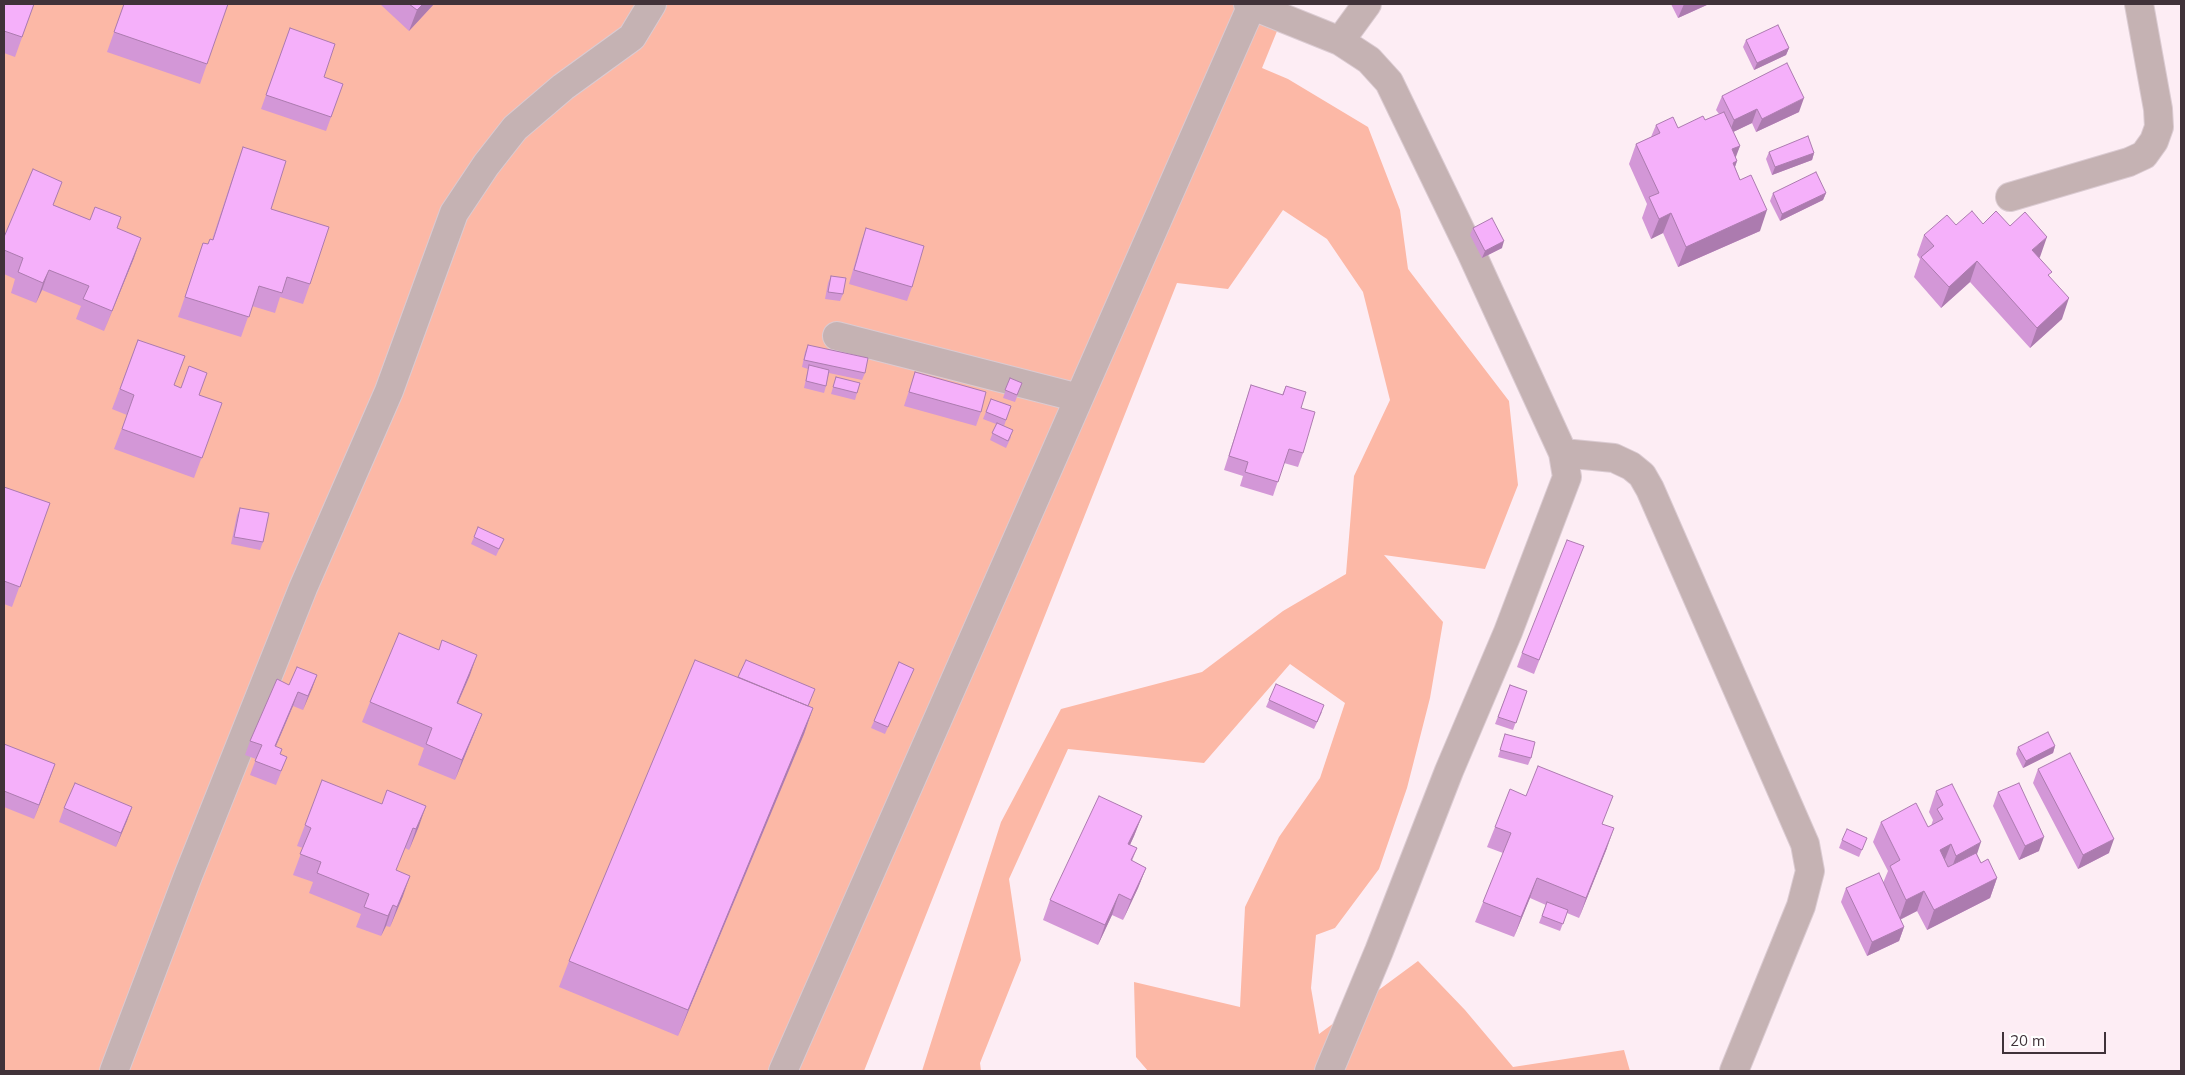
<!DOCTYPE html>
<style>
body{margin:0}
#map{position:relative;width:2185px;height:1075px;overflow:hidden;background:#fdedf4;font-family:Mulish,sans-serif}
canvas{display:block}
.frame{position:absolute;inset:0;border:5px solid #403239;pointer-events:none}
.scale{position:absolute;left:2002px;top:1032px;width:104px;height:22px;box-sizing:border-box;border:2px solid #403239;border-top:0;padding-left:6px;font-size:15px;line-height:18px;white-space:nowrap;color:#403239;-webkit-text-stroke:4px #fff;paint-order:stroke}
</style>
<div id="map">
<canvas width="2185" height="1075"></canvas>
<div class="frame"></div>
<div class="scale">20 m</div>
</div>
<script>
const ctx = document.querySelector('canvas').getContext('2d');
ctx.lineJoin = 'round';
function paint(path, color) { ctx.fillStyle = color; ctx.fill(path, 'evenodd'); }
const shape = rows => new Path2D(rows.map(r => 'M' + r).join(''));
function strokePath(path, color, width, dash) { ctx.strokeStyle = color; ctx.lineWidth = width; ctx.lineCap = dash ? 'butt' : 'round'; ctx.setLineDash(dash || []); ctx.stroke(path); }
paint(shape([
 [4,4,1288,4,1262,68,1288,79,1368,127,1400,210,1408,269,1509,401,1518,485,1485,569,1384,555,1443,622,1430,698,1407,788,1379,869,1335,928,1316,935,1311,988,1319,1034,1418,961,1465,1010,1513,1067,1624,1050,1630,1071,1148,1071,1136,1057,1134,982,1240,1007,1245,907,1279,837,1320,778,1345,703,1290,664,1204,763,1068,749,1009,879,1021,960,980,1063,981,1071,922,1071,1001,822,1061,709,1202,672,1283,611,1346,574,1354,476,1390,400,1363,292,1327,239,1283,210,1228,289,1177,283,864,1071,4,1071]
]), '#fcb8a6');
const street = shape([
 [1248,4,1340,41,1369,60,1389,82,1471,252,1563,453,1567,477,1508,632,1449,771,1379,951,1329,1071],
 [1340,41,1367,4],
 [2010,197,2129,162,2144,155,2154,141,2159,127,2158,109,2139,4],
 [837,336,1079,398],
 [1563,453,1614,458,1631,466,1642,475,1650,489,1805,844,1810,871,1801,906,1734,1071],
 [114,1071,188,876,303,588,389,391,454,213,486,165,515,128,563,87,632,37,652,4],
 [783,1071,1252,5]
]);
strokePath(street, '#dbcbd2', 30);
strokePath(street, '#c5b2b3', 28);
paint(shape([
 [4,4,34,4,15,57,4,53],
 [124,4,207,64,200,84,107,52],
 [380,4,434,4,409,31],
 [1671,4,1709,4,1678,18],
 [290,28,324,77,343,84,326,131,261,109],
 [1746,40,1789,48,1786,55,1754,70,1743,47],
 [1722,96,1799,112,1756,132,1752,123,1733,132,1740,146,1735,157,1737,161,1735,167,1760,231,1678,267,1663,233,1651,239,1642,218,1647,204,1629,164,1636,144,1651,137,1656,125,1678,128,1705,120,1719,114,1716,110],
 [243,147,271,209,310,284,303,304,280,297,275,313,252,306,241,337,178,317,203,243,208,244,212,240,236,167],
 [1769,152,1814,153,1812,160,1772,175,1766,159],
 [1773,193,1826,193,1823,200,1780,221,1770,201],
 [54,205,90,220,117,228,134,258,104,331,76,319,81,306,42,290,36,303,11,293,15,279,4,274,4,237],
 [1983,224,2040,257,2039,258,2050,277,2062,319,2030,348,1970,282,1941,308,1914,277,1920,259,1917,255,1924,235,1956,225],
 [866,228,912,287,907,301,849,284,861,242],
 [1473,228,1502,248,1482,258,1470,235],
 [831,276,843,294,840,301,825,299,828,283],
 [138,340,174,385,199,395,222,403,194,478,114,449,127,415,112,409],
 [808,345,865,373,862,380,829,373,826,386,824,393,804,388,808,369,802,367,805,352],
 [915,372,981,412,976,426,904,406],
 [836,377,857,393,855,400,831,394],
 [1010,378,1022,383,1015,402,1003,398],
 [1251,385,1282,395,1286,386,1301,408,1303,453,1298,467,1284,463,1273,496,1240,486,1243,476,1224,470],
 [991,399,1011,406,1004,426,1011,437,1006,448,990,440,996,424,983,419],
 [4,487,50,503,12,607,4,604],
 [240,508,263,542,260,550,231,544,237,515],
 [474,537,504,539,496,556,471,544],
 [1584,546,1534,674,1517,667,1522,653],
 [317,675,303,710,293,706,276,746,280,754,287,757,276,785,250,775,256,759,245,755,250,741,289,685],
 [470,675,458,703,482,714,474,734,455,780,418,765,424,748,362,722,370,702],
 [911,676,885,734,871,728,874,721],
 [1510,685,1527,691,1513,730,1495,724],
 [1269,700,1322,712,1314,729,1266,707],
 [809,706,813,708,804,734,678,1036,559,987,569,961],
 [1505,734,1531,758,1528,765,1498,757],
 [4,744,55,764,34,819,4,807],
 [2055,746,2053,753,2023,768,2016,754,2018,747],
 [2038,769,2109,853,2078,869,2033,783],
 [1936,791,1977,854,1981,863,1997,878,1990,898,1927,930,1917,911,1900,920,1904,927,1899,941,1867,956,1841,902,1846,888,1883,883,1888,871,1873,842,1881,822,1928,827,1931,826,1933,820,1929,812],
 [1998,792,2039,851,2019,860,1993,806],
 [1526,796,1603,824,1607,848,1579,918,1567,913,1560,931,1539,923,1546,905,1530,898,1514,937,1475,922,1503,853,1487,847,1495,827],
 [132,807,116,847,59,822,64,808],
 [1142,816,1134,836,1130,845,1137,848,1132,861,1146,868,1138,888,1123,920,1112,915,1098,945,1043,920,1050,900],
 [305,825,419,826,409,850,405,848,396,870,403,896,390,927,386,926,381,936,356,927,361,914,309,893,313,882,293,875,303,848,297,846],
 [1842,840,1864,845,1859,857,1839,848]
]), '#d397d7');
paint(shape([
 [423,4,434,4,409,31,417,10],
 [1684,4,1709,4,1678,18],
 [1789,48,1786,55,1754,70,1757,63],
 [1804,98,1799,112,1756,132,1762,119],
 [1757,109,1752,123,1729,134,1734,120],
 [1740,146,1734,162,1737,161,1730,181,1732,149],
 [1814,153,1812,160,1772,175,1775,167],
 [1826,193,1823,200,1780,221,1782,214],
 [1767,210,1760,231,1678,267,1686,247],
 [1671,213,1663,233,1651,239,1659,219],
 [2047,237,2040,257,2025,270,2032,250],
 [141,238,134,258,104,331,112,311],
 [1504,241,1502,248,1482,258,1485,251],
 [1977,261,1970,282,1941,308,1949,287],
 [49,270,42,290,36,303,43,283],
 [2069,298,2062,319,2030,348,2037,328],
 [477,655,470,675,449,723,457,703],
 [317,675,312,689,303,710,308,696],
 [298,692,293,706,270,760,275,746],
 [813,708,804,734,678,1036,688,1010],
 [482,714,474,734,455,780,462,760],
 [2055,746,2053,753,2023,768,2026,761],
 [55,764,50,778,34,819,39,805],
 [426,806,419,826,409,850,416,829],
 [132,807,127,821,116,847,121,833],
 [1142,816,1134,836,1121,864,1128,844],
 [1614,828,1607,848,1579,918,1586,898],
 [2044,837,2039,851,2019,860,2025,846],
 [2114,839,2109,853,2078,869,2083,855],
 [1981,842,1974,863,1949,876,1956,856],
 [1951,844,1943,864,1940,850],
 [1146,868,1138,888,1123,920,1131,900],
 [410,876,403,896,390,927,397,907],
 [1537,878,1530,898,1514,937,1521,917],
 [1997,878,1990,898,1927,930,1934,910],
 [1924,891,1917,911,1899,920,1906,900],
 [1119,894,1112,915,1098,945,1105,925],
 [393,905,386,926,381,936,388,916],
 [1904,927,1899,941,1867,956,1872,942]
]), '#ac7baf');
const building = shape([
 [4,4,34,4,22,37,4,31,4,4],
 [124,4,228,4,207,64,114,32,124,4],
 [409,4,423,4,417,10,409,4],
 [1778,25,1789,48,1757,63,1746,40,1778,25],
 [290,28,335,44,324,77,343,84,331,117,266,95,290,28],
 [1787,63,1804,98,1762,119,1757,109,1734,120,1722,96,1787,63],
 [1724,112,1740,146,1732,149,1737,161,1733,163,1740,180,1751,175,1767,210,1686,247,1671,213,1659,219,1649,197,1659,193,1636,144,1660,133,1656,125,1673,117,1678,128,1703,116,1705,120,1724,112],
 [1808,136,1814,153,1775,167,1769,152,1808,136],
 [243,147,286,161,271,209,329,227,310,284,287,277,282,293,259,286,249,317,185,297,203,243,208,244,210,239,213,240,243,147],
 [33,169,62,182,53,205,90,220,95,207,121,217,117,228,141,238,112,311,83,299,89,286,49,270,43,283,18,272,23,258,4,250,4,237,33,169],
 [1816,172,1826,193,1782,214,1773,193,1816,172],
 [1972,211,1983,224,1996,211,2010,226,2025,212,2047,237,2032,250,2052,272,2048,275,2069,298,2037,328,1977,261,1949,287,1921,257,1934,246,1924,235,1947,215,1956,225,1972,211],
 [1492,218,1504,241,1485,251,1473,228,1492,218],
 [866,228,924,246,912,287,854,270,866,228],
 [831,276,846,278,843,294,828,292,831,276],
 [138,340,185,356,174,385,181,388,189,366,207,373,199,395,222,403,202,458,122,429,134,395,120,389,138,340],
 [808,345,868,358,865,373,804,360,808,345],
 [809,365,829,370,826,386,806,381,809,365],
 [915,372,986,392,981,412,909,392,915,372],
 [836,377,860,383,857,393,833,387,836,377],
 [1010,378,1022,383,1017,395,1005,390,1010,378],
 [1251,385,1283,395,1286,386,1306,392,1301,408,1315,412,1303,453,1289,449,1278,482,1245,472,1248,462,1229,456,1251,385],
 [991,399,1011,406,1006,420,986,412,991,399],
 [997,423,1013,430,1008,441,992,433,997,423],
 [4,487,50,503,20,587,4,581,4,487],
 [240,508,269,513,263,542,234,537,240,508],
 [478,527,504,539,499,549,474,537,478,527],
 [1567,540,1584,546,1539,660,1522,653,1567,540],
 [399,633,439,650,442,640,477,655,457,703,482,714,462,760,426,744,432,728,370,702,399,633],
 [695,660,813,708,688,1010,569,961,695,660],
 [746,660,815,689,808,706,738,677,746,660],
 [899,662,914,669,888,727,874,721,899,662],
 [297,667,317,675,308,696,298,692,275,746,282,749,280,754,287,757,281,771,255,761,262,745,250,741,277,679,289,685,297,667],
 [1276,684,1324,705,1317,722,1269,700,1276,684],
 [1510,685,1527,691,1516,723,1498,717,1510,685],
 [2048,732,2055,746,2026,761,2018,747,2048,732],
 [1505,734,1535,742,1531,758,1500,750,1505,734],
 [4,744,55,764,39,805,4,791,4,744],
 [2070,753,2114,839,2083,855,2038,769,2070,753],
 [1538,766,1613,796,1602,824,1614,828,1586,898,1537,878,1521,917,1483,902,1511,833,1495,827,1510,789,1526,796,1538,766],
 [322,780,382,804,387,790,426,806,416,829,413,828,396,870,410,876,397,907,393,905,388,916,364,907,369,894,317,873,321,862,300,854,311,828,305,825,322,780],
 [75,783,132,807,121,833,64,808,75,783],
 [2019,783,2044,837,2025,846,1998,792,2019,783],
 [1952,784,1981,842,1956,856,1951,844,1940,850,1948,867,1976,853,1981,863,1988,859,1997,878,1934,910,1924,891,1906,900,1890,866,1900,860,1881,822,1916,803,1928,827,1943,819,1937,809,1943,805,1936,791,1952,784],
 [1099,796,1142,816,1128,844,1137,848,1131,860,1146,868,1131,900,1119,894,1105,925,1050,900,1099,796],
 [1847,829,1867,838,1862,850,1842,840,1847,829],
 [1879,873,1904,927,1872,942,1846,888,1879,873],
 [1547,902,1568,910,1563,924,1542,916,1547,902]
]);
paint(building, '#f5b0fa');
strokePath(building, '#ac7baf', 1);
</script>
